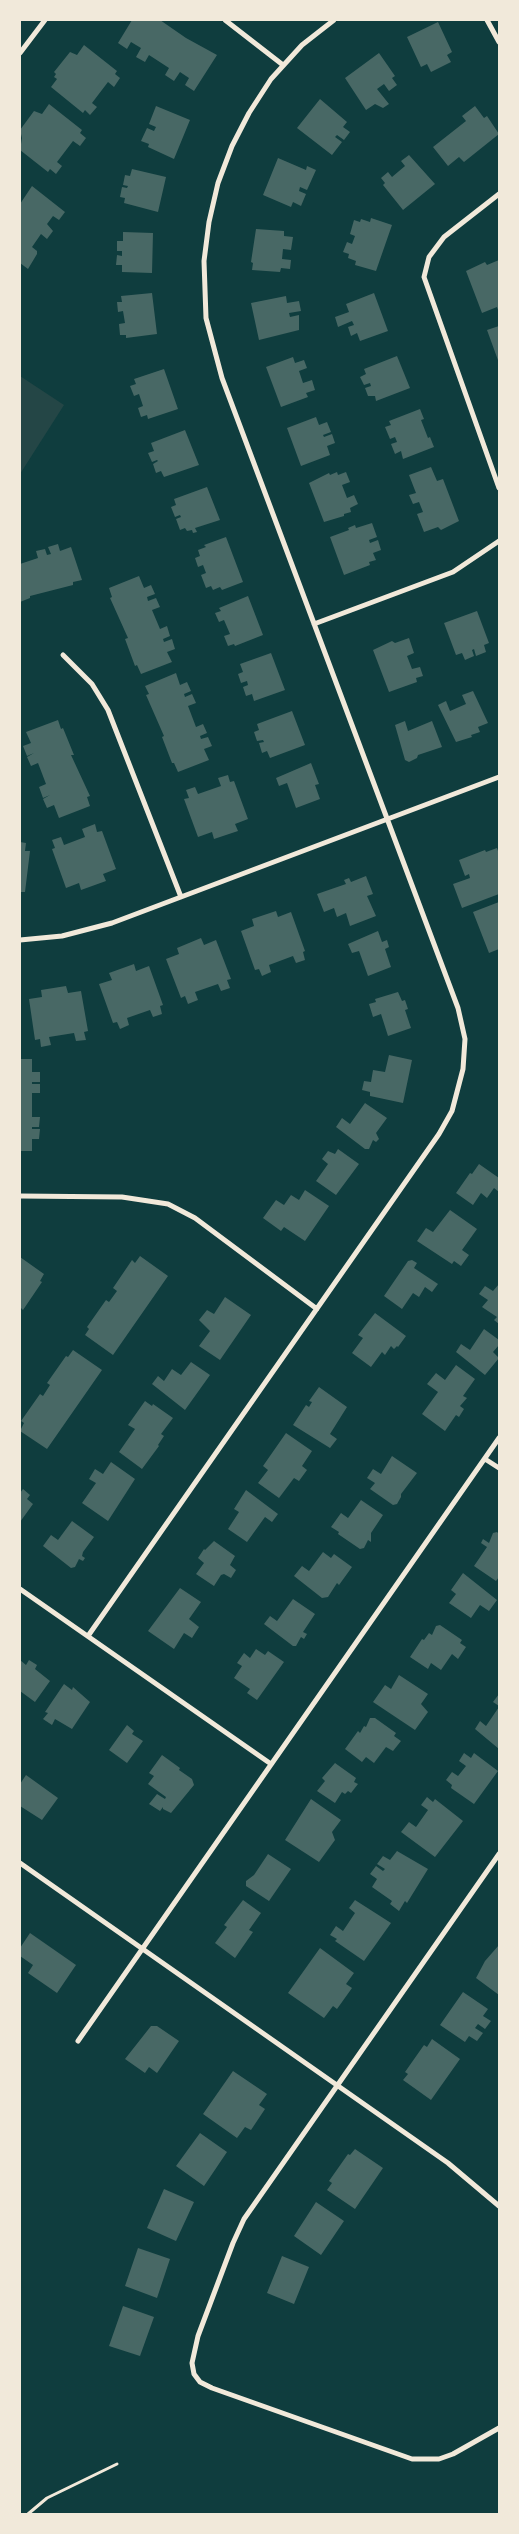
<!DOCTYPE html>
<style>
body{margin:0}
#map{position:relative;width:519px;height:2534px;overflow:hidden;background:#0f3d3e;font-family:Mulish,sans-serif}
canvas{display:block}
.frame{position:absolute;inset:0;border:21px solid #f1e9da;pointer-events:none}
</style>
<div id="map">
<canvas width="519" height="2534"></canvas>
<div class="frame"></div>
</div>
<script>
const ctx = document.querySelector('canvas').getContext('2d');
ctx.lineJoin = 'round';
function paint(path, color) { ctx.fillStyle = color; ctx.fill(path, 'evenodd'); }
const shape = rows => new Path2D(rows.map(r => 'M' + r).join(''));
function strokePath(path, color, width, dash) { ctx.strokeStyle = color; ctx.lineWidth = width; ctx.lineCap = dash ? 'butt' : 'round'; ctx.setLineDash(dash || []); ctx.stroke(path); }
paint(shape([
 [20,376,64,405,20,474]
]), '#244646');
paint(shape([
 [132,20,160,20,186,38,217,55,194,91,185,85,189,78,180,72,174,81,165,75,169,68,149,55,145,62,136,57,141,48,131,42,127,49,118,43],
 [438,22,452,52,447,55,451,62,431,72,427,64,421,67,407,37],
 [84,45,117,71,115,74,120,78,114,87,108,82,92,103,97,107,90,115,85,110,83,113,51,87,57,79,54,77,56,74,54,72,70,52,77,55],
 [379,53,395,76,392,78,397,85,389,91,384,84,377,89,389,104,383,108,375,104,366,110,345,78],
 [320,99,347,122,343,127,350,132,344,140,337,135,335,137,342,142,332,155,297,128],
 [49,104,82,130,80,133,86,138,80,146,73,141,57,162,62,166,56,174,50,169,48,172,20,150,22,138,20,130,34,111,42,114],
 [156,106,190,120,174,159,148,147,149,144,141,141,147,128,154,131,156,127,149,124],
 [475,106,484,118,487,116,499,134,464,162,459,157,448,166,433,147,466,121,462,116],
 [409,155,435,184,403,210,383,185,385,183,381,178,388,172,392,177,405,166,401,161],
 [278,158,306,170,307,166,316,170,307,190,300,187,299,191,306,194,301,206,293,202,291,207,263,195],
 [132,169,166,177,158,212,124,203,125,198,120,197,122,187,127,188,128,186,123,185,125,175,130,176],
 [32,186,65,212,59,220,53,216,47,224,53,231,47,239,41,234,32,247,37,251,37,254,28,269,20,263,20,204],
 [371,218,392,225,376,271,355,265,356,261,348,258,349,254,343,252,347,242,352,244,355,236,350,234,354,220,360,222,361,219,370,222],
 [256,229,284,231,284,236,293,237,291,250,283,249,282,259,291,260,290,269,281,268,280,272,252,270,253,263,251,262],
 [123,232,153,233,152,273,122,272,122,265,116,265,117,255,122,256,122,251,117,251,117,241,123,241],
 [499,260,499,313,497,307,482,313,466,271,485,262,487,265],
 [152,293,157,334,126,338,126,335,120,335,119,324,125,323,123,311,118,312,117,302,122,302,121,296],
 [374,293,388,331,360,341,357,333,351,336,348,327,354,325,352,321,338,327,335,317,349,312,346,304],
 [286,296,287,303,299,301,301,311,289,313,290,317,299,315,299,330,259,340,251,303],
 [499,326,499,363,487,330],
 [397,356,410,388,376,401,375,396,368,396,365,388,371,386,370,383,364,385,360,377,366,374,364,369],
 [293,357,295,363,304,360,307,368,299,371,303,383,312,380,315,390,306,393,308,397,281,407,266,367],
 [164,369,178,409,148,419,147,415,141,417,138,408,143,406,139,394,134,396,130,386,136,384,134,379],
 [420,409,424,419,421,420,428,438,430,437,434,447,403,459,401,451,395,454,391,444,397,442,395,437,390,439,385,427,391,425,389,421],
 [316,417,319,425,327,422,331,432,323,435,324,437,332,434,335,443,327,446,330,455,301,466,287,428],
 [185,430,199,465,164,477,161,471,156,473,153,464,158,461,157,460,152,462,148,453,154,451,151,443],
 [431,467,437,481,443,479,459,521,441,530,438,527,424,532,417,514,423,512,419,502,413,504,409,495,416,493,409,475],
 [337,472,338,475,346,472,350,482,342,485,347,498,354,495,358,504,350,508,351,512,344,514,344,516,324,522,309,483,329,473,330,475],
 [207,487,220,520,195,528,197,532,193,533,192,530,187,531,185,528,180,530,176,519,181,517,180,515,175,517,171,507,176,505,174,499],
 [372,523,377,537,369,540,370,543,378,540,381,550,373,553,376,560,369,562,370,565,344,575,330,537,349,530,348,528,355,525,356,528],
 [226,537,243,582,222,590,220,587,213,590,211,586,206,588,201,575,206,573,203,565,198,567,195,558,200,556,198,550,206,547,204,545],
 [58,544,60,551,71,547,82,580,73,582,73,585,30,596,30,598,20,602,20,564,38,558,36,551,45,549,47,555,51,554,48,547],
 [139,576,144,588,151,585,155,594,147,597,148,601,156,598,160,607,152,610,160,629,167,626,170,636,163,639,164,642,172,639,175,649,167,652,172,662,141,674,137,665,135,666,125,639,128,638,110,598,112,597,109,588],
 [248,596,263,635,235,646,234,644,228,646,224,636,230,634,224,620,219,622,215,613,221,611,219,608],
 [477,611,489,643,484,645,486,652,476,656,474,649,472,650,474,656,465,660,462,653,456,655,444,623],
 [409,638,414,653,407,656,412,669,420,667,423,676,416,678,417,682,389,692,373,650,392,641,395,643],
 [271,653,285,690,254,701,252,694,246,696,243,687,248,685,247,681,241,683,238,674,243,672,240,664],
 [176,673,180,685,187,682,191,691,184,694,185,697,192,694,196,703,188,706,196,727,203,724,207,733,200,736,201,739,208,737,212,746,204,749,209,760,178,772,174,763,172,763,162,737,164,736,146,695,149,694,145,686],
 [473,691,488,723,478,727,480,732,471,735,472,737,456,742,438,705,446,701,450,711,466,704,462,695],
 [292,711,305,745,270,758,267,751,262,753,259,743,264,742,263,740,257,741,254,732,259,730,257,724],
 [58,720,61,729,63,728,74,755,71,755,90,796,87,797,90,806,59,818,54,805,47,808,43,799,50,795,43,798,39,787,46,784,38,763,31,766,27,757,34,753,27,756,23,746,31,743,26,732],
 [405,721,408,731,432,721,442,747,418,755,417,758,409,762,405,760,395,725],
 [311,763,319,784,315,785,320,799,296,808,287,783,279,786,276,778],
 [228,775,230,782,234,781,248,819,235,824,238,831,214,839,212,832,198,837,184,799,189,798,186,790,195,787,198,794,221,786,218,778],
 [95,824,97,832,102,831,116,869,103,874,106,881,81,890,79,883,66,888,52,849,55,848,52,840,61,837,64,845,85,837,82,829],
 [20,842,26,843,25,851,30,851,25,892,20,892],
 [497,848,499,854,499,894,462,908,453,884,470,878,469,874,465,876,459,860,485,850,486,852],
 [366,876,373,894,367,896,376,916,350,926,346,913,337,917,334,908,324,912,317,894,346,884,344,880,349,878,351,882],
 [499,902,499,949,489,953,473,912],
 [276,911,278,917,291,912,305,951,303,952,305,960,296,963,293,956,269,965,271,972,262,976,259,969,255,970,241,931,254,926,252,919],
 [378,931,382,942,387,940,389,947,385,949,391,967,368,976,359,951,352,953,348,944],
 [201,938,204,945,216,940,231,979,227,980,230,988,221,991,218,984,195,992,198,1000,188,1004,185,996,181,998,166,959,179,954,177,948],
 [134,964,136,971,149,966,163,1005,160,1006,162,1014,153,1017,150,1010,127,1018,129,1025,120,1029,117,1022,113,1023,99,984,112,980,109,973],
 [66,986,68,993,81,991,88,1031,84,1032,86,1040,76,1041,74,1033,49,1037,51,1045,41,1047,40,1039,35,1040,29,999,42,997,41,990],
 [398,992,402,1001,405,1000,408,1009,405,1010,411,1028,388,1036,381,1014,373,1017,369,1004,376,1002,375,999],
 [389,1055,412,1060,403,1103,370,1096,370,1092,362,1090,364,1081,371,1082,373,1070,385,1072],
 [20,1059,32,1059,32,1072,40,1072,40,1082,32,1082,32,1084,40,1084,40,1093,32,1093,32,1117,40,1117,39,1127,32,1127,32,1129,40,1129,39,1139,32,1139,32,1151,20,1151],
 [365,1103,387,1118,376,1133,379,1139,376,1142,373,1140,369,1149,365,1149,336,1127,342,1118,350,1124],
 [338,1149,359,1164,336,1195,316,1181,328,1164,322,1159,328,1151,335,1154],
 [479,1164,499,1178,499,1192,494,1188,487,1198,481,1193,473,1205,456,1193,470,1173,472,1174],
 [305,1190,329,1206,305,1241,284,1227,281,1231,263,1218,276,1200,284,1205,291,1195,299,1200],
 [450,1210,477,1229,462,1250,469,1255,461,1266,454,1261,452,1264,417,1241,426,1228,433,1232],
 [140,1256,168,1276,113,1355,85,1335,89,1329,87,1327,106,1300,109,1302,117,1291,113,1288,132,1260,135,1263],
 [20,1257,44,1274,40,1281,42,1282,23,1310,20,1307],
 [412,1260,417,1263,414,1268,438,1284,432,1292,425,1287,419,1297,413,1293,402,1309,384,1296,408,1261],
 [499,1284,499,1324,494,1320,497,1317,482,1307,488,1300,479,1294,485,1286,493,1291],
 [225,1297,251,1315,220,1360,199,1346,210,1331,199,1320,207,1310,214,1314],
 [375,1313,406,1336,398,1347,397,1346,394,1349,391,1346,385,1355,382,1352,371,1367,352,1353,363,1338,358,1335],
 [484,1329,499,1340,499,1345,493,1352,499,1358,485,1375,456,1352,461,1344,470,1350],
 [73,1350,102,1370,47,1449,20,1431,24,1423,21,1421,40,1394,43,1396,50,1385,47,1383,66,1356,68,1357],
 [191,1362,210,1375,185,1410,152,1384,158,1376,164,1381,172,1369,181,1375],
 [456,1365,475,1379,463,1396,467,1398,460,1406,464,1409,459,1417,456,1415,445,1431,422,1414,438,1392,427,1384,436,1373,445,1380],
 [319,1387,347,1407,330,1434,337,1439,330,1448,293,1425,306,1405,309,1407,312,1402,309,1401],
 [145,1401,152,1406,153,1404,173,1418,161,1434,164,1436,158,1445,159,1446,142,1469,119,1452,135,1429,128,1425],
 [286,1433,312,1451,302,1466,307,1470,299,1481,294,1478,279,1498,258,1483,268,1470,263,1466],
 [392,1456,417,1473,401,1494,401,1497,397,1504,393,1505,370,1489,375,1483,367,1478,373,1469,381,1474],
 [111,1462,135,1479,108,1521,82,1503,96,1483,89,1479,95,1469,103,1474],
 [23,1489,30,1495,27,1499,33,1504,20,1522,20,1493],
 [246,1490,278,1514,272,1522,265,1517,247,1542,228,1529,239,1512,234,1509],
 [361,1500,383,1515,371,1533,371,1542,368,1540,364,1548,360,1549,338,1534,339,1532,331,1527,341,1513,348,1518],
 [72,1521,94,1537,83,1552,82,1556,85,1558,83,1561,79,1559,75,1567,71,1568,43,1546,51,1535,58,1540],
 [497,1532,499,1534,499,1577,496,1581,474,1566,487,1547,481,1543,483,1539,489,1543,493,1533],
 [214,1541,235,1556,230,1565,236,1570,231,1578,224,1574,221,1575,214,1586,196,1574,204,1563,198,1558,204,1549,205,1550],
 [323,1552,331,1558,334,1554,352,1567,339,1585,337,1583,328,1597,322,1598,294,1576,302,1566,309,1571],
 [463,1573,497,1600,489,1611,480,1605,471,1618,449,1603,456,1594,451,1590],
 [180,1588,201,1602,189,1619,199,1627,192,1638,184,1633,174,1649,148,1631],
 [293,1599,315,1614,303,1632,307,1634,304,1639,301,1637,296,1646,293,1646,264,1624,270,1616,277,1621],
 [440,1625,462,1640,460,1643,466,1647,458,1659,452,1654,441,1670,431,1663,428,1669,410,1657,422,1639,424,1640,429,1633,432,1635,436,1626],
 [256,1649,265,1655,268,1651,284,1662,257,1700,247,1693,250,1689,234,1678,242,1666,237,1663,244,1653,250,1658],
 [20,1660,26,1665,29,1660,37,1665,35,1669,50,1681,35,1702,20,1691],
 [399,1675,428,1694,421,1704,428,1712,415,1730,373,1702,385,1685,391,1689],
 [64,1684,72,1690,73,1687,90,1702,72,1729,55,1719,52,1725,43,1719,48,1713,45,1712],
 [499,1694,499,1706,493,1702],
 [499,1707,499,1749,475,1729,480,1721,486,1726],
 [370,1718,375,1718,396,1733,394,1736,401,1741,393,1751,386,1747,374,1763,366,1757,362,1762,345,1749,358,1731,360,1733,364,1726,366,1727],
 [127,1725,134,1731,132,1734,143,1741,127,1763,109,1750],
 [464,1753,471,1758,474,1753,498,1771,474,1804,451,1788,452,1785,446,1780,452,1772,458,1776,466,1766,459,1761],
 [162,1755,180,1768,179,1770,192,1779,194,1785,171,1813,163,1809,163,1807,160,1811,149,1804,157,1794,165,1799,166,1797,148,1784,154,1776,149,1773],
 [335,1763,356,1778,354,1782,358,1784,351,1793,348,1791,345,1794,342,1792,335,1803,317,1791,325,1781,322,1778],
 [26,1775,58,1798,42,1820,20,1806,20,1784],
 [427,1797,433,1802,435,1799,463,1821,435,1857,401,1832,409,1822,416,1827,428,1810,421,1805],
 [311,1799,341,1820,332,1832,335,1840,319,1862,285,1840],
 [397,1851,428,1869,407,1903,405,1901,399,1911,390,1904,392,1901,372,1887,377,1879,370,1874,376,1866,383,1871,385,1869,377,1864,383,1856,390,1860],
 [268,1854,291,1869,269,1901,246,1886,246,1881,254,1875],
 [243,1900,261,1913,249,1930,253,1932,235,1958,215,1943,227,1927,224,1925],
 [355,1900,391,1923,364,1961,335,1941,337,1939,330,1935,336,1926,343,1931,355,1913,349,1908],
 [30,1933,76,1965,57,1993,28,1973,33,1965,20,1956,20,1948],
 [499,1945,499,1995,476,1978,485,1961],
 [320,1948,354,1973,346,1984,352,1988,337,2009,333,2006,324,2018,288,1993],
 [463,1992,488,2009,483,2016,491,2021,485,2029,478,2024,475,2028,483,2033,477,2041,469,2036,465,2042,440,2025],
 [151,2026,157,2026,179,2041,157,2073,149,2067,145,2073,125,2059],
 [432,2039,460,2059,431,2100,403,2080,408,2074,405,2072,424,2045,427,2047],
 [233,2071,267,2094,259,2105,265,2109,251,2130,245,2127,237,2138,203,2114],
 [200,2133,227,2152,204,2186,176,2166],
 [355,2149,383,2168,355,2209,327,2190,332,2183,329,2181,348,2154,350,2155],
 [164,2189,194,2202,176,2241,147,2228],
 [316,2202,344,2221,321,2255,294,2236],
 [138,2248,170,2259,157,2298,125,2286],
 [282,2256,309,2267,294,2304,267,2293],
 [123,2306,154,2317,140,2356,109,2346]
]), '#486865');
strokePath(shape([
 [28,2514,47,2498,117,2464]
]), '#f1e9da', 3);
strokePath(shape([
 [225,20,283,65],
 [487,20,499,42],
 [20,53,45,20],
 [499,194,444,237,429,257,424,277,499,488],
 [314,624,453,572,499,541],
 [63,655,92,684,108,710,181,897],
 [20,940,62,936,112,923,499,777],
 [20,1196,122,1197,168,1204,195,1218,317,1309],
 [485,1459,499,1468],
 [20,1589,271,1764],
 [88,1636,439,1134,452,1111,463,1069,465,1039,458,1008,222,378,206,318,204,261,209,222,218,183,232,146,249,113,271,79,302,45,334,20],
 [499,1854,244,2219,233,2243,198,2336,192,2363,194,2374,200,2382,212,2388,412,2459,439,2459,453,2454,499,2428],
 [20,1863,448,2163,499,2206],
 [78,2041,499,1438]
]), '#f1e9da', 5);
</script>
